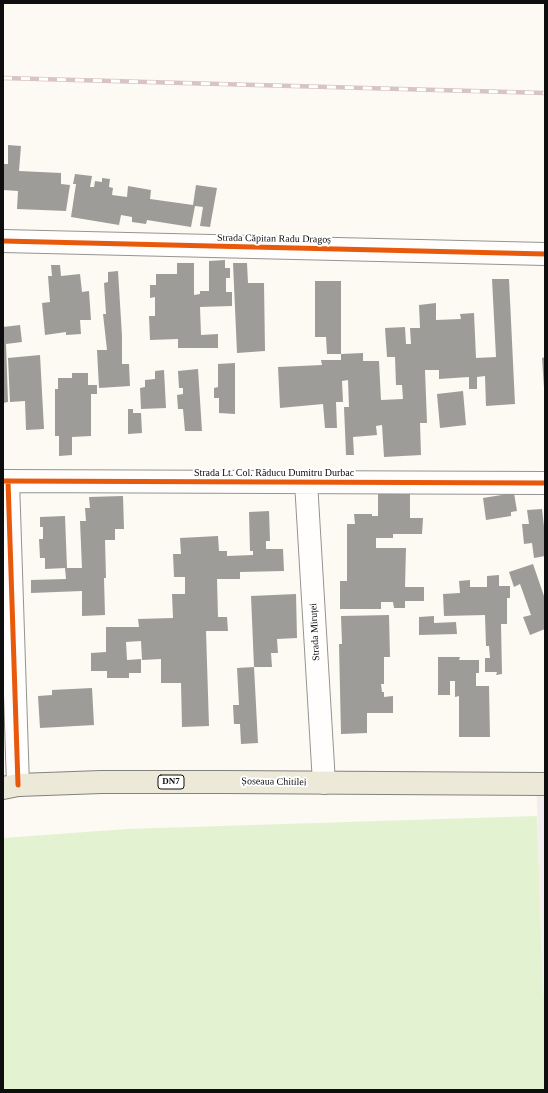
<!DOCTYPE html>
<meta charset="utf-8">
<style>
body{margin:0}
#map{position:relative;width:548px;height:1093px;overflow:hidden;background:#fcfaf2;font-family:Georgia,serif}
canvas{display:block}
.frame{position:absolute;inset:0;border:4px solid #0e0e0e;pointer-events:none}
</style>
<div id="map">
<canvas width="548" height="1093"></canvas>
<div class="frame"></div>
</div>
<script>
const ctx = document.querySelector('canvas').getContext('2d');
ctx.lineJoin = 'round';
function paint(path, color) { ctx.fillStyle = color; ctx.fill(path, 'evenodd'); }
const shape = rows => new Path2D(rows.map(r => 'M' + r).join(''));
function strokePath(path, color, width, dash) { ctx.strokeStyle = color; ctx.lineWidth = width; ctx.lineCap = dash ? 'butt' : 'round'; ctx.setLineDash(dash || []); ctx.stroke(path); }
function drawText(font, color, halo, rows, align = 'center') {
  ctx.font = font + ' Georgia,serif'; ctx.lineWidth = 4; ctx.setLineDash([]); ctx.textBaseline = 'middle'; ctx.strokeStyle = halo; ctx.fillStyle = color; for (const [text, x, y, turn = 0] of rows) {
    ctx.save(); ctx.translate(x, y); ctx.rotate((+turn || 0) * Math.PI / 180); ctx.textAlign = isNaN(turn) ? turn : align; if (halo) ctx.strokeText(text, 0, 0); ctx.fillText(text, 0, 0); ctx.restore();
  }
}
paint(shape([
 [545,773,545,997,543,994,536,774]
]), '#f4edef');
paint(shape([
 [537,816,543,994,545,997,545,1090,3,1090,3,838,127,829]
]), '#e3f2d1');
paint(shape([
 [8,145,21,146,19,171,61,173,61,184,70,185,66,211,17,209,18,191,3,190,3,164,8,164],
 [75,174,92,176,90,187,94,187,95,181,102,182,102,178,110,179,109,187,113,188,112,195,127,197,128,186,151,190,150,199,193,205,196,185,217,188,210,227,200,226,203,207,195,206,191,227,147,220,146,224,132,222,132,217,121,215,119,225,71,217,76,184,73,184],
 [225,260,225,268,230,268,230,278,226,278,226,292,232,292,232,306,200,307,201,335,218,334,218,348,178,348,178,339,150,340,149,316,155,316,155,297,150,298,150,285,156,285,156,274,177,274,177,263,194,263,194,295,200,294,200,291,209,291,209,261],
 [233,263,247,263,248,283,264,283,265,351,237,353],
 [51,265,60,265,61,276,80,274,82,292,89,291,91,320,80,320,81,334,66,335,66,332,45,335,42,303,50,302,48,276,52,276],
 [118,271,122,336,122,364,129,364,130,386,99,388,97,350,107,350,103,314,106,314,104,283,108,282,108,272],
 [492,279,509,279,515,404,486,406,485,376,477,377,477,389,469,389,469,377,439,379,439,370,425,370,427,423,420,423,421,455,384,457,382,425,376,426,377,435,353,437,354,455,346,455,344,407,349,407,348,380,342,381,343,402,336,402,337,428,325,428,323,404,280,408,278,367,322,365,321,360,341,360,341,354,363,353,363,361,379,361,381,400,403,399,402,385,396,385,395,357,387,357,385,328,405,327,406,344,411,344,410,328,420,328,419,305,436,303,436,320,461,319,460,314,474,313,476,358,496,357],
 [315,281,341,281,341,354,327,354,326,337,315,337],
 [20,325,22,342,6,344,8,402,3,403,3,327],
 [40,355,44,429,26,430,25,401,10,402,8,358],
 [545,357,545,388,544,388,542,358],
 [235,363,235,414,219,413,219,398,214,398,214,388,218,387,218,364],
 [198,369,202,431,185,431,183,409,178,409,177,395,183,394,183,388,179,388,178,371],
 [164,370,166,408,141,409,140,388,145,387,145,380,155,379,155,371],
 [72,373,88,373,88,385,97,385,97,394,91,394,91,436,72,437,72,455,59,456,59,436,55,436,55,389,58,389,58,378,72,378],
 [463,391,466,425,440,428,437,394],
 [128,409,133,409,133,413,141,413,142,433,128,434],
 [514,493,517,511,511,512,511,516,486,520,483,498],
 [378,494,410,494,410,518,423,518,422,534,393,534,393,538,376,538,376,548,406,548,405,587,424,587,424,601,405,601,405,608,394,608,393,602,381,602,381,609,340,609,340,581,347,581,347,524,355,524,354,514,372,514,372,516,378,516],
 [123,496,124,529,115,529,115,540,105,540,106,578,104,578,105,615,82,616,82,591,31,593,31,580,66,579,65,568,45,569,45,558,40,558,39,539,43,539,43,527,40,527,40,517,65,516,67,568,82,568,80,521,86,521,85,508,90,508,89,497],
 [542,509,545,535,545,556,534,558,532,543,524,544,522,524,529,524,527,510],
 [269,511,270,541,266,541,266,549,283,549,284,571,240,572,240,579,217,579,218,617,227,617,228,631,206,631,209,726,182,727,181,683,161,683,161,659,142,660,141,641,126,642,127,660,141,659,141,673,129,673,129,678,107,678,107,671,91,671,91,653,106,652,106,627,139,627,138,619,173,618,172,594,185,594,185,577,174,577,173,554,181,554,180,538,218,536,219,551,227,551,227,556,253,555,253,551,250,551,249,512],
 [533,564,545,599,545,629,530,635,523,617,531,615,520,584,514,587,509,572],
 [499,575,499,586,510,586,510,598,507,598,507,624,501,624,502,674,496,675,497,672,485,672,485,658,490,658,489,646,486,646,485,615,444,616,443,594,460,593,459,581,470,580,470,587,487,587,487,576],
 [296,594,297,638,277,639,278,653,271,653,272,667,254,667,251,596],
 [389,615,390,657,384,657,384,684,381,684,382,692,384,692,384,697,393,696,393,713,367,713,367,733,341,734,339,644,342,644,341,616],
 [434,616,434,623,456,622,457,634,419,635,419,617],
 [438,657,460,657,459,660,479,660,479,673,476,673,476,686,489,686,490,737,459,737,459,696,455,697,455,681,450,681,450,695,438,695],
 [254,667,258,743,241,744,240,724,234,724,233,705,239,705,237,668],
 [92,688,94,725,40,728,38,696,52,695,52,690]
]), '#9e9c98');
const minor = shape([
 [3,241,545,254],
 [3,481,545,483],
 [8,481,18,785],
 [306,482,324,783]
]);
const primary = shape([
 [3,788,18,785,101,782,224,782,545,784]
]);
strokePath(minor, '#959491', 24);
strokePath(primary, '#82827e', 24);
strokePath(minor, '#fffefd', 22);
strokePath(primary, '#ede9d8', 22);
const rail = shape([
 [3,78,545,93]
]);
strokePath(rail, '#d8c4c3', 4.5);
strokePath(rail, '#fff', 3, [9]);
strokePath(shape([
 [3,241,545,254],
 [3,481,545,483],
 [8,481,18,785]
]), '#e8590c', 5);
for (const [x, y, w] of [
 [171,782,26]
]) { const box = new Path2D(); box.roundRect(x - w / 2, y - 7, w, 14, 3); ctx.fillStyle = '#fff'; ctx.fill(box); strokePath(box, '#0e0e0e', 1); }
drawText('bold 9px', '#0e0e0e', null, [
 ["DN7",171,782]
]);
drawText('10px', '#0e0e0e', '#fff', [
 ["Strada Căpitan Radu Dragoș",274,239,1],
 ["Strada Lt. Col. Răducu Dumitru Durbac",274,473],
 ["Strada Miruței",315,632,-93],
 ["Șoseaua Chitilei",274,782,1]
]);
</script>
